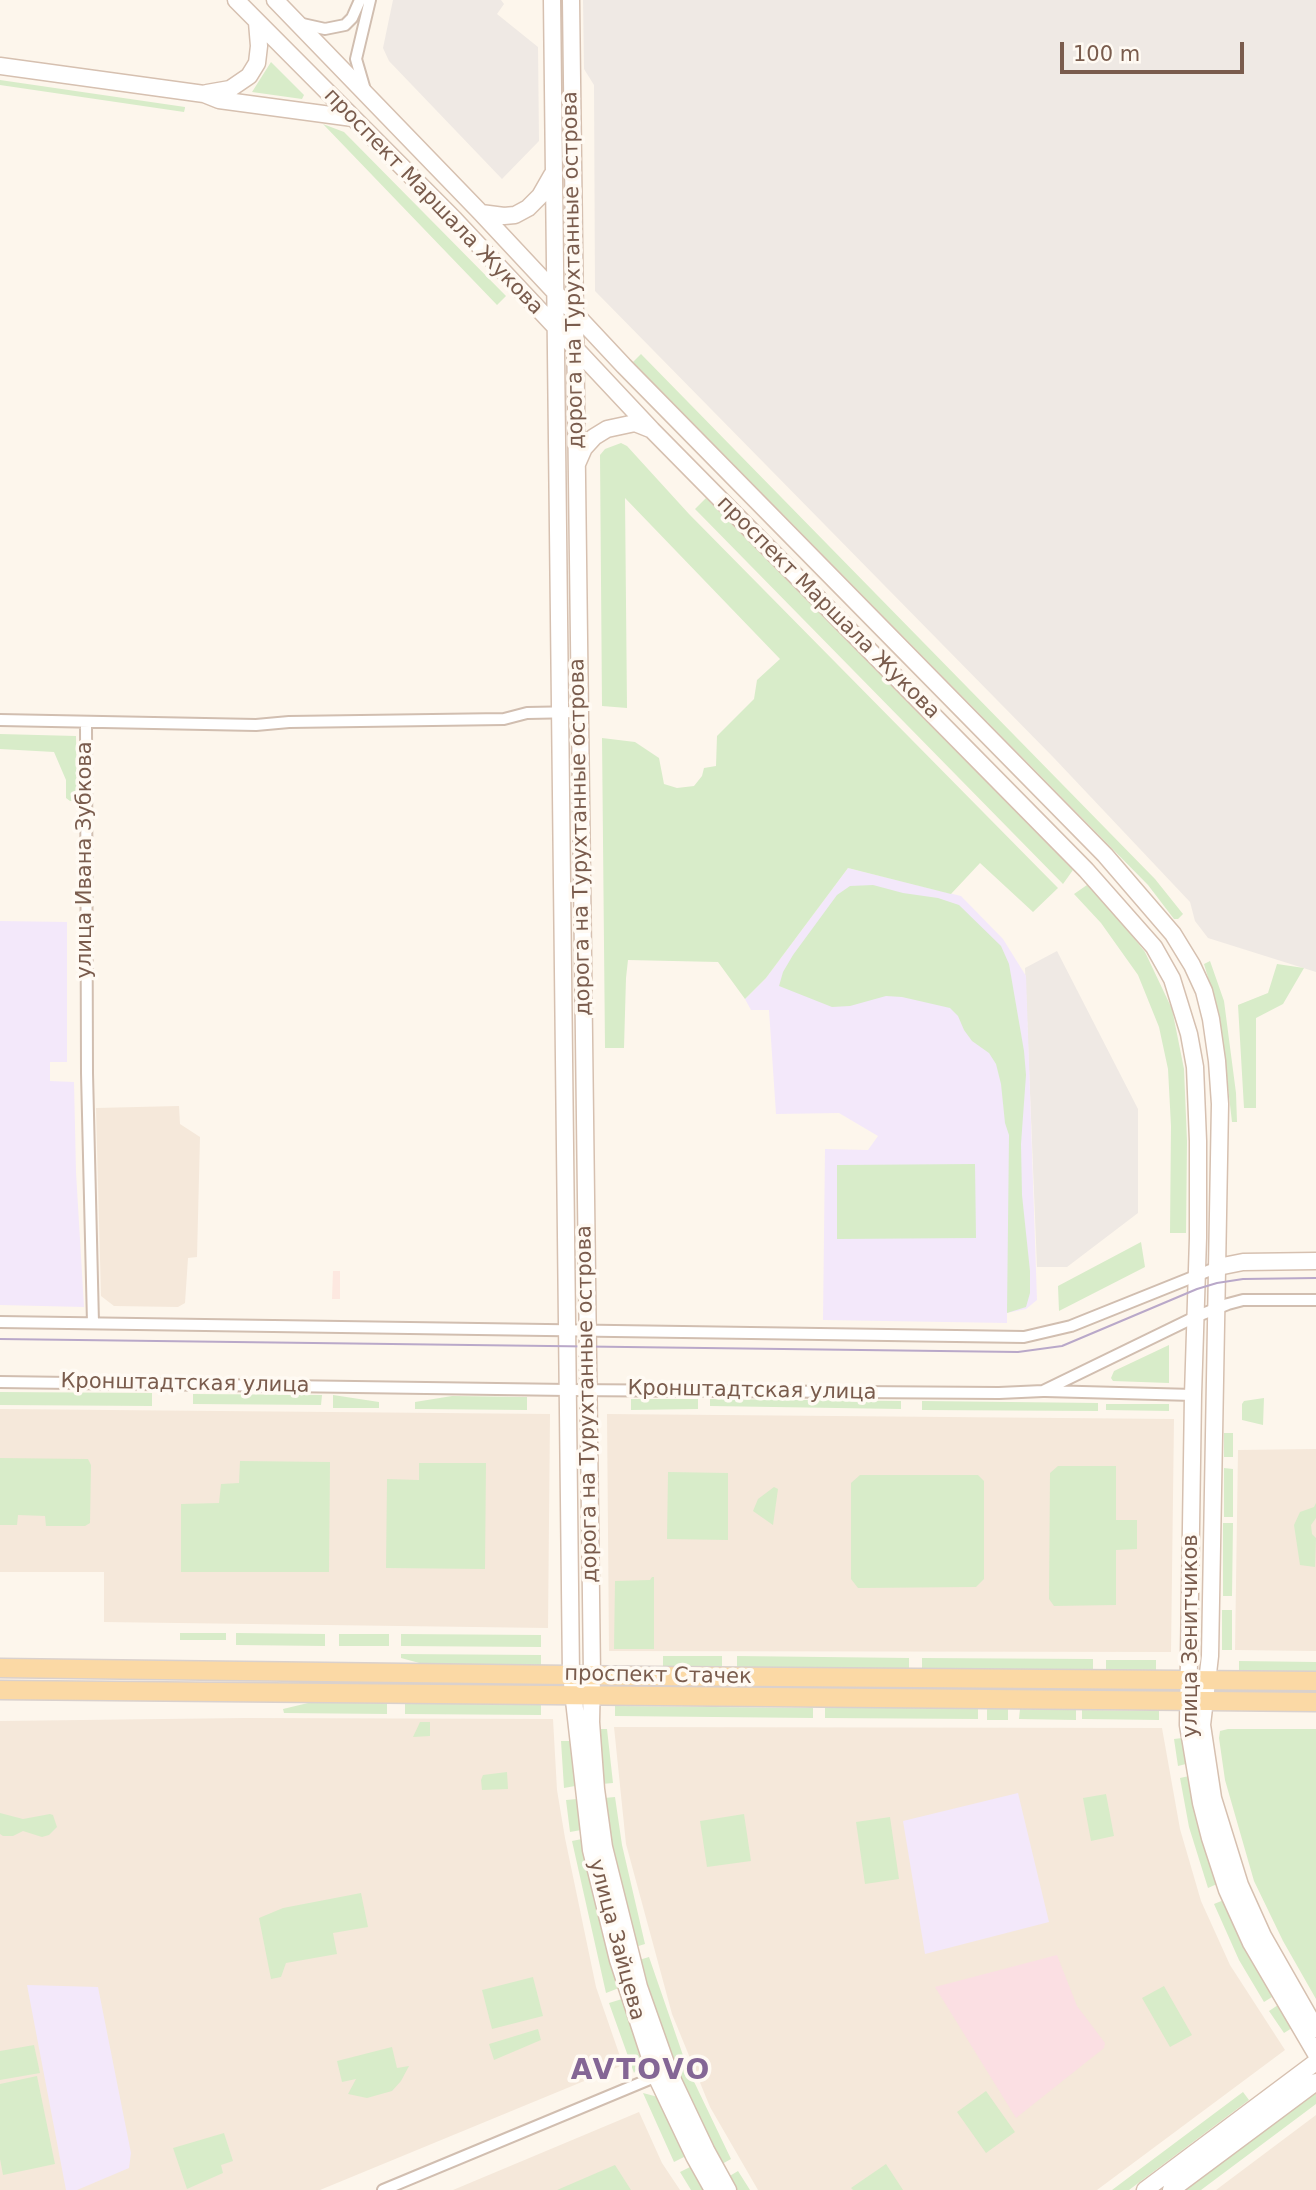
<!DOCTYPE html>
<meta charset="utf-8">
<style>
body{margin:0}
#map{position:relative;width:1316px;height:2190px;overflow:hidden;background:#fdf6ec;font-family:"DejaVu Sans",sans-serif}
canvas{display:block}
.scale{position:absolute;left:1060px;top:42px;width:184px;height:32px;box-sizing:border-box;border:4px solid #7a5c4d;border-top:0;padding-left:9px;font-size:21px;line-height:24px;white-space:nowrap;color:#7a5c4d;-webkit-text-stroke:5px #fffaf3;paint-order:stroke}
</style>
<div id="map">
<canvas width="1316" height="2190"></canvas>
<div class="scale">100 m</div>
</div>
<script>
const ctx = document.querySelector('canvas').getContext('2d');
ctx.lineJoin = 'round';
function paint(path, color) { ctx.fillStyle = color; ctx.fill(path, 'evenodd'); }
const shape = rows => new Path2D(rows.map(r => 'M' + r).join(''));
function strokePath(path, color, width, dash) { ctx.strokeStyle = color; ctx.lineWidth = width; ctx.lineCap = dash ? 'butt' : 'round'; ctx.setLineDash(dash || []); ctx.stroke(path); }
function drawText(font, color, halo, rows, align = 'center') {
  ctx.font = font + ' "DejaVu Sans",sans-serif'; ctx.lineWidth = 7; ctx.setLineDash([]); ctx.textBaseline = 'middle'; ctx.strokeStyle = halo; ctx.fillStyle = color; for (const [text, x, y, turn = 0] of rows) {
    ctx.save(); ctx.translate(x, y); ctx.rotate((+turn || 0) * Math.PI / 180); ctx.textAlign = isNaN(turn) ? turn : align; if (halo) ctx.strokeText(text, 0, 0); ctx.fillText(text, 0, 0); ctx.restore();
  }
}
paint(shape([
 [179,1106,180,1124,200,1137,197,1257,188,1258,185,1303,178,1307,114,1306,101,1296,96,1108],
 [0,1409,550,1414,548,1628,104,1622,104,1572,0,1572],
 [607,1414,1174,1419,1171,1652,609,1651],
 [1316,1449,1316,1651,1235,1650,1238,1450],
 [245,1718,553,1719,557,1790,565,1838,596,1987,623,2065,320,2190,0,2190,0,1721],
 [614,1727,1162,1728,1180,1829,1201,1901,1230,1965,1285,2050,1097,2190,758,2190,710,2107,672,2014,626,1844],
 [639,2112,662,2163,680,2190,453,2190],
 [1316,2115,1316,2190,1216,2190]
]), '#f5e8da');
paint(shape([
 [333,1271,340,1271,340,1299,332,1299]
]), '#fde8e0');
paint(shape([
 [393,0,501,0,504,4,497,14,538,47,539,141,502,179,389,61,383,48],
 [583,0,1316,0,1316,972,1208,938,1195,921,1190,902,1054,758,595,291,594,85,584,69],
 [1057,951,1138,1109,1138,1213,1067,1267,1037,1267,1025,968]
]), '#efe9e4');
paint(shape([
 [848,868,961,896,1003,939,1026,976,1037,1300,1026,1309,1007,1313,1007,1323,823,1320,825,1149,868,1150,878,1136,839,1113,776,1114,769,1010,751,1010,745,999,766,978],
 [0,921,67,922,67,1062,50,1062,50,1081,74,1082,76,1172,84,1307,0,1305],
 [1018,1793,1049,1922,925,1954,903,1821],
 [27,1985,98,1987,131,2153,129,2168,77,2190,66,2190]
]), '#f3e8fa');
paint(shape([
 [1057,1955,1077,2006,1105,2043,1104,2048,1016,2118,935,1987]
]), '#fbdfe3');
paint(shape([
 [271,62,304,95,302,99,252,92],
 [0,80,185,107,185,108,184,112,0,85],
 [323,124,344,132,506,296,497,305],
 [641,354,1155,879,1183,914,1178,919,1174,919,1148,885,633,362],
 [621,443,627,446,689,514,1058,888,1033,912,980,863,951,894,848,868,766,978,745,999,718,962,628,960,626,978,624,1048,605,1048,602,738,635,742,659,758,664,784,677,788,694,786,702,776,704,768,716,766,717,736,754,699,757,680,780,659,625,498,627,708,602,706,600,455,605,449],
 [706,498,1073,870,1063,884,695,509],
 [0,734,76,736,77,801,70,801,66,798,66,780,54,752,0,749],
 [873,885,903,893,938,898,959,905,1001,946,1009,964,1024,1051,1026,1075,1021,1144,1022,1195,1030,1271,1030,1293,1026,1307,1007,1313,1009,1135,1005,1123,1001,1084,996,1064,989,1053,972,1041,964,1030,958,1016,950,1008,902,997,886,996,850,1006,832,1007,779,986,783,972,793,955,837,895,850,886],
 [1087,885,1119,919,1145,952,1172,1009,1184,1069,1187,1141,1186,1233,1170,1233,1171,1126,1168,1069,1159,1027,1138,975,1101,923,1074,894],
 [1210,961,1224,1001,1236,1093,1237,1122,1232,1122,1220,1018,1204,964],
 [1277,964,1304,968,1283,1004,1256,1018,1256,1108,1244,1108,1238,1005,1268,993],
 [975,1164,976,1238,837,1239,837,1165],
 [1141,1242,1145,1267,1059,1311,1058,1286],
 [1169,1345,1169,1383,1113,1381,1111,1378,1114,1371],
 [0,1392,152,1393,152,1406,0,1405],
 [193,1394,322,1395,321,1405,193,1404],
 [333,1395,379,1402,379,1408,333,1408],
 [452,1396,527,1397,527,1410,415,1409,415,1402],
 [1264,1398,1263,1425,1242,1420,1242,1404,1244,1401],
 [631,1399,698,1399,698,1409,631,1410],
 [710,1399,901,1401,901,1409,710,1406],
 [922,1401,1098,1403,1098,1411,922,1410],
 [1106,1404,1169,1404,1169,1411,1106,1410],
 [1224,1433,1233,1433,1233,1457,1224,1457],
 [0,1458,88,1459,91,1465,90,1523,85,1526,46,1526,45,1516,18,1515,17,1525,0,1525],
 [240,1461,330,1462,329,1572,181,1572,181,1504,219,1503,221,1484,239,1483],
 [419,1463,486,1463,485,1569,386,1568,387,1479,419,1480],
 [1058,1466,1116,1466,1116,1520,1137,1520,1137,1549,1116,1550,1116,1605,1054,1606,1049,1599,1050,1473],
 [1224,1468,1233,1469,1233,1517,1224,1517],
 [668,1472,728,1473,728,1540,667,1539],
 [860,1475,978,1475,984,1481,984,1579,976,1587,858,1588,851,1579,851,1483],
 [774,1487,778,1489,773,1525,753,1511,758,1499],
 [1316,1503,1316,1518,1311,1525,1312,1534,1316,1538,1315,1567,1300,1565,1294,1525,1300,1512,1314,1507],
 [1223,1523,1233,1523,1232,1596,1223,1596],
 [652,1577,654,1577,654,1649,614,1649,615,1581,650,1580],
 [1222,1610,1232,1610,1232,1650,1222,1650],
 [180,1633,226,1633,226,1640,180,1640],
 [236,1633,325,1634,325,1646,236,1645],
 [339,1634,389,1634,389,1646,339,1646],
 [401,1634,541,1635,541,1647,401,1646],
 [401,1654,541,1655,541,1665,423,1664,401,1658],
 [663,1656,722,1656,722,1667,663,1666],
 [737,1656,909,1658,909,1669,737,1667],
 [922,1658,1093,1659,1093,1670,922,1669],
 [1106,1660,1156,1660,1156,1671,1106,1671],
 [1239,1661,1316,1662,1316,1671,1239,1671],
 [308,1703,387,1703,387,1714,284,1713,283,1709],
 [405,1703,541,1705,541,1715,405,1714],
 [615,1706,813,1708,813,1718,615,1716],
 [825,1707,978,1709,978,1719,825,1718],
 [987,1709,1008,1709,1008,1720,987,1720],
 [1020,1709,1076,1710,1076,1720,1019,1719],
 [1082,1710,1159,1711,1159,1720,1082,1719],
 [420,1722,430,1722,430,1736,413,1737],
 [598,1729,607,1729,613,1783,602,1784],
 [1228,1729,1316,1729,1316,1999,1283,1941,1254,1881,1225,1780,1219,1738,1220,1731],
 [1182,1738,1186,1764,1178,1766,1174,1739],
 [561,1741,572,1741,575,1786,564,1788],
 [507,1772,508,1789,482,1790,481,1780,483,1775],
 [1189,1776,1194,1804,1217,1884,1208,1888,1189,1827,1180,1778],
 [1106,1794,1114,1836,1091,1841,1083,1798],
 [615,1797,622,1845,645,1944,635,1947,611,1846,604,1798],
 [577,1799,581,1830,570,1832,566,1800],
 [0,1813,23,1819,50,1814,53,1815,57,1827,49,1835,42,1837,23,1831,13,1836,3,1836,0,1834],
 [744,1814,751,1861,707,1867,700,1821],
 [890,1817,899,1879,865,1884,856,1822],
 [582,1839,595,1901,619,1988,606,1993,572,1841],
 [361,1893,368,1927,333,1933,337,1954,286,1963,281,1977,271,1979,259,1918,283,1908],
 [1224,1900,1245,1946,1272,1997,1264,2002,1239,1960,1214,1904],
 [649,1957,687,2067,731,2159,722,2164,676,2072,657,2020,639,1960],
 [533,1977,543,2016,492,2029,482,1990],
 [1164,1986,1192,2035,1170,2047,1142,1998],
 [622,1999,641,2054,640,2063,634,2073,609,2003],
 [1278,2005,1292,2028,1284,2033,1269,2011],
 [538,2029,541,2040,494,2060,489,2044],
 [34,2045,40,2073,0,2080,0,2051],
 [392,2047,397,2068,409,2066,401,2081,392,2091,367,2098,348,2094,356,2079,342,2082,337,2061],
 [37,2076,55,2164,3,2175,0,2159,0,2084],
 [986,2091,1015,2132,986,2153,957,2112],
 [1243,2092,1249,2100,1129,2190,1112,2190],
 [643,2093,658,2097,686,2156,674,2162],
 [1316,2093,1316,2104,1201,2190,1186,2190],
 [224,2133,233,2161,221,2165,223,2173,187,2189,173,2148],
 [886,2164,903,2190,853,2190,851,2188],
 [615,2165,631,2190,557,2190],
 [692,2166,706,2190,691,2190,680,2172],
 [738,2171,750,2190,736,2190,728,2177]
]), '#d8ecc9');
const street = shape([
 [298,23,325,29,345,25,352,18,360,0],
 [365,90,356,59,370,0],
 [0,720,256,725,289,722,504,719,527,713,579,712],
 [86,723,87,1073,93,1323],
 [0,1322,1024,1337,1071,1326,1218,1267],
 [0,1382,568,1390,999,1393,1043,1391,1195,1317,1228,1304,1243,1300,1316,1300],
 [1045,1391,1193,1395],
 [383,2190,662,2074]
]);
const secondary = shape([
 [236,0,455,220,652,430,1086,870,1154,947,1172,979,1189,1034,1195,1067,1198,1141,1198,1238,1193,1395,1188,1725,1201,1803,1210,1838,1227,1890,1251,1943,1316,2054],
 [275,0,481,213,624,366,1105,855,1173,934,1192,965,1204,991,1211,1019,1217,1061,1220,1104,1210,1656,1202,1725,1213,1798,1240,1885,1263,1936,1316,2029],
 [552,0,571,1674,591,1850,618,1960,656,2076,694,2156,713,2190],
 [571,0,592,1675,591,1722,596,1789,604,1847,639,1987,669,2072,706,2150,728,2190],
 [0,66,204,94,219,100,353,118],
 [207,93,230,89,249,76,257,63,259,46,257,22],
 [481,213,504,216,515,215,528,208,540,196,552,175],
 [577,464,584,448,594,437,607,429,635,423,650,429],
 [1218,1267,1243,1262,1316,1261],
 [1145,2190,1316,2062],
 [1171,2190,1316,2082]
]);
const primary = shape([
 [0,1668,649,1676,1316,1681],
 [0,1690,1316,1702]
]);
strokePath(street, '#d1beb0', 14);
strokePath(secondary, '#d6c0b0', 19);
strokePath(primary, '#dad1cd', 21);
strokePath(street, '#fff', 10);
strokePath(secondary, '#fff', 16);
strokePath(primary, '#fbd9a5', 18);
strokePath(shape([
 [0,1339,1018,1352,1062,1346,1197,1289,1217,1283,1243,1279,1316,1278]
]), '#b9a8c9', 2);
drawText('21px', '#7a5c4d', '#fffaf3', [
 ["проспект Маршала Жукова",433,202,46],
 ["дорога на Турухтанные острова",574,270,-91],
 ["проспект Маршала Жукова",828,608,45],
 ["дорога на Турухтанные острова",581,837,-91],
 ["улица Ивана Зубкова",86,860,-90],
 ["Кронштадтская улица",185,1384,1],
 ["Кронштадтская улица",752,1391,1],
 ["дорога на Турухтанные острова",588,1404,-91],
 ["улица Зенитчиков",1192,1636,-90],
 ["проспект Стачек",658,1676,1],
 ["улица Зайцева",616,1940,75]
]);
ctx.letterSpacing = '2px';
drawText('bold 28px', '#846695', '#fffaf3', [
 ["AVTOVO",641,2072]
]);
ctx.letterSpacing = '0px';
</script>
